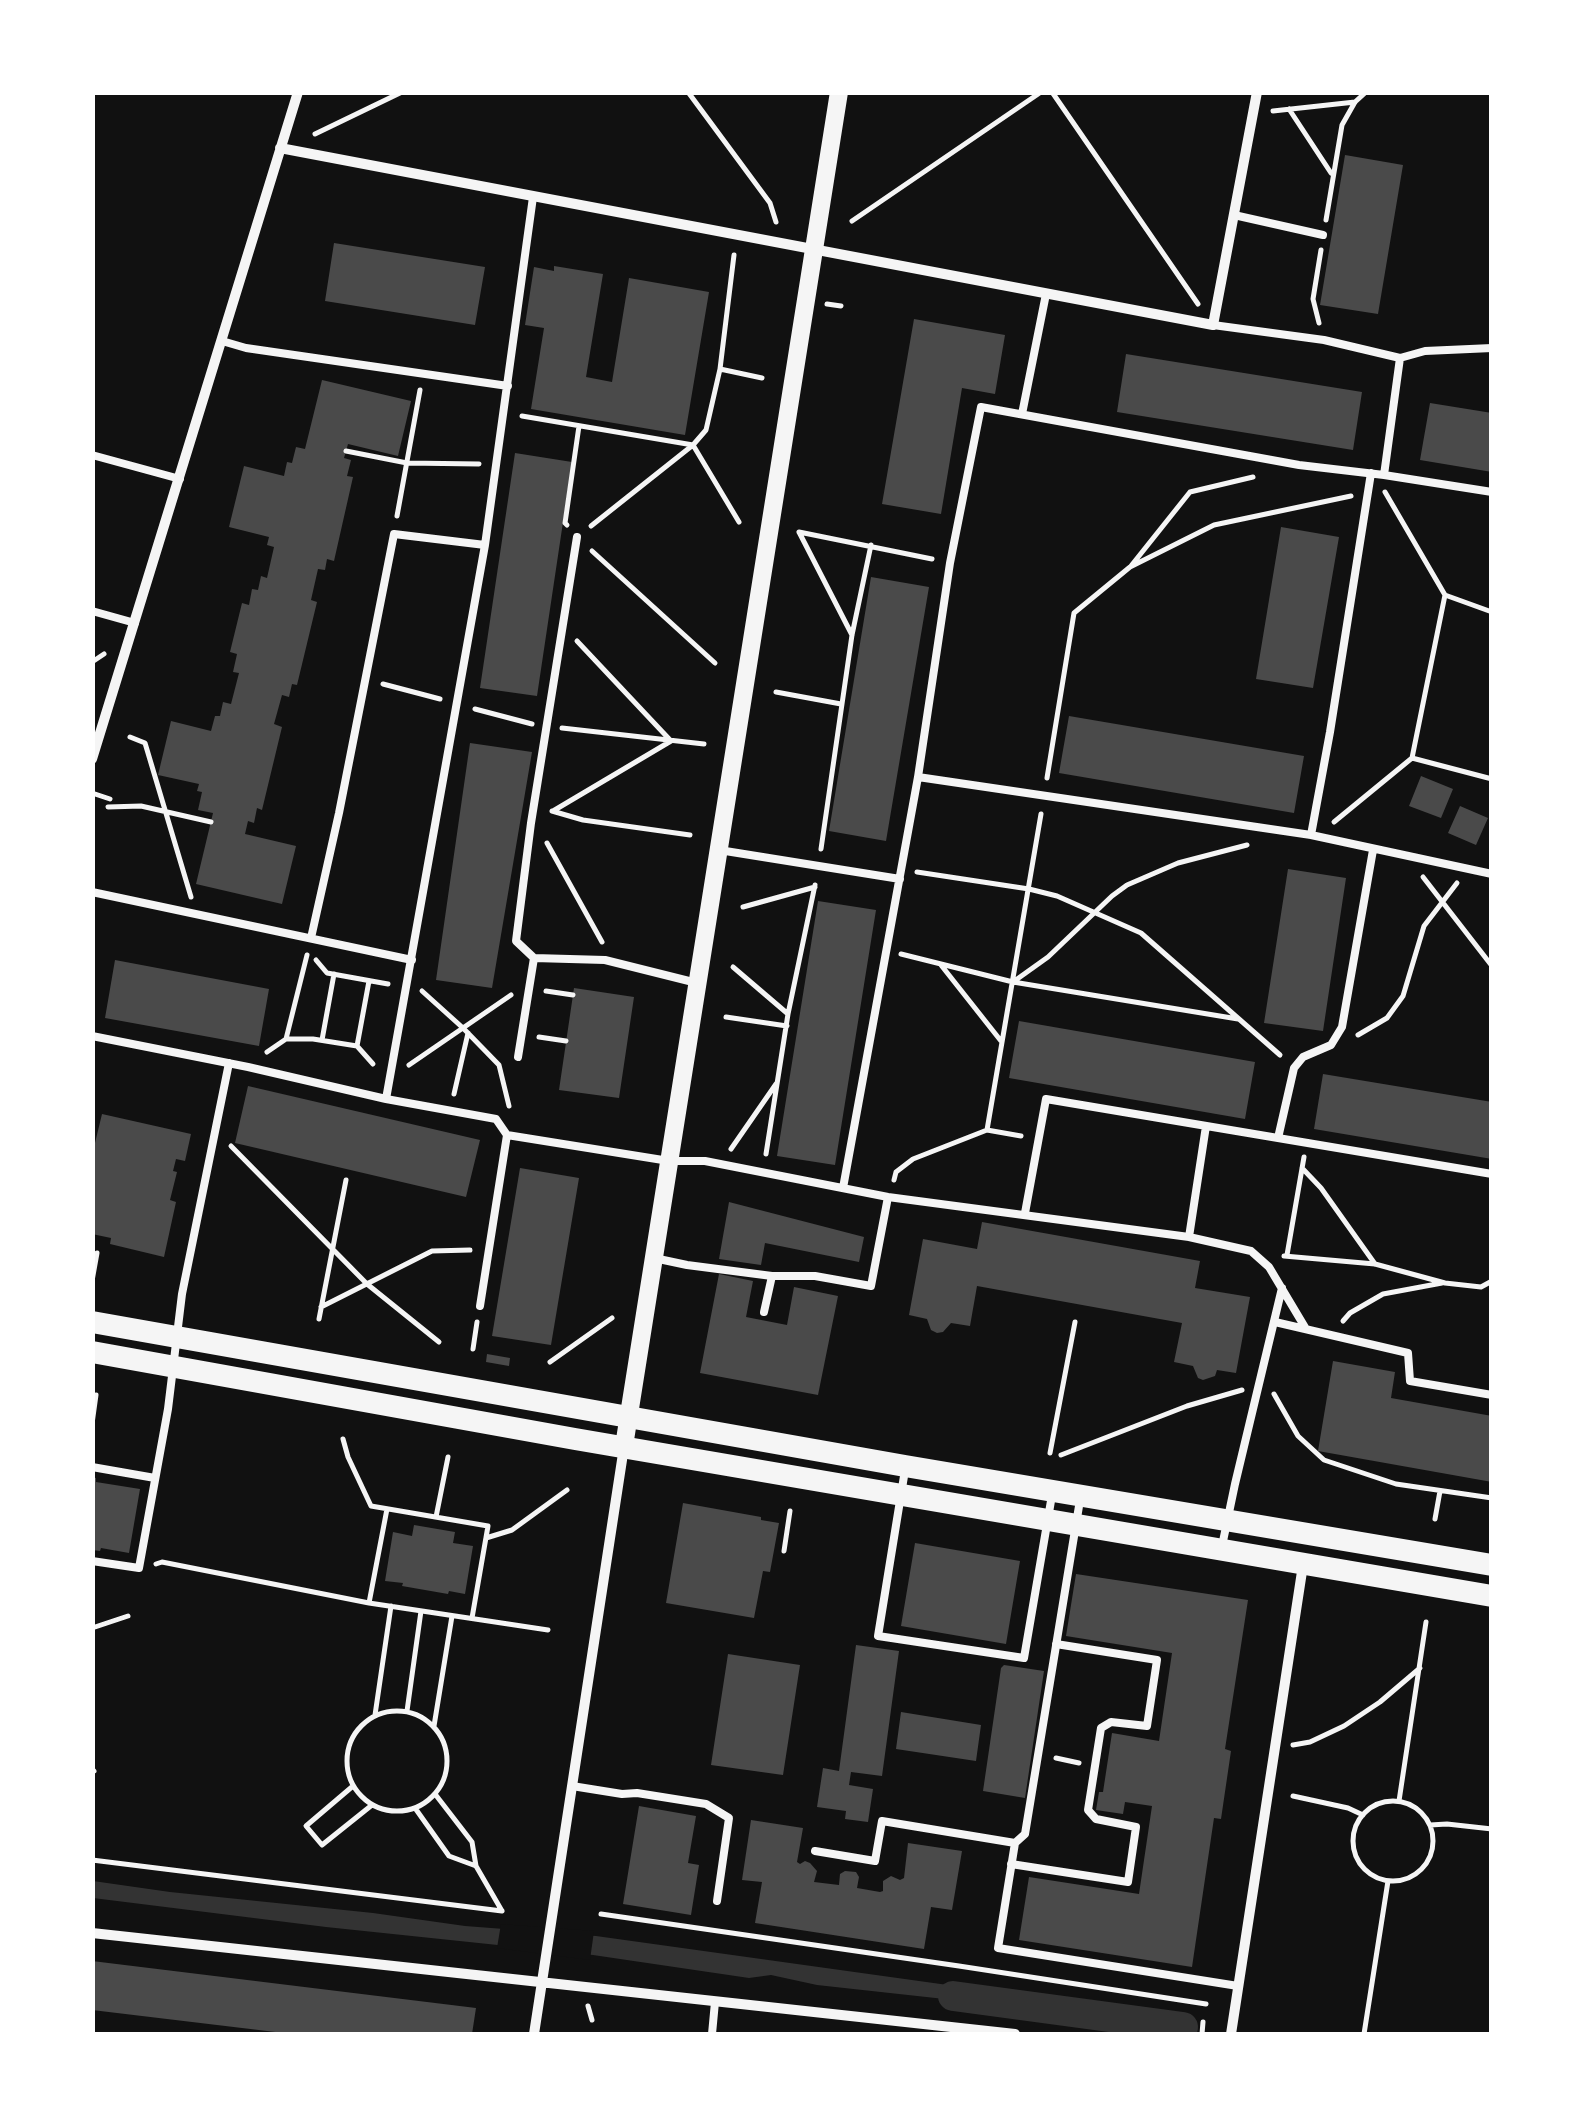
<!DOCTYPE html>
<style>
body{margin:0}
#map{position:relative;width:1584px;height:2127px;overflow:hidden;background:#111;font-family:Overpass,sans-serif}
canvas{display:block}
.frame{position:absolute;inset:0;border:95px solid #fff;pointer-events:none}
</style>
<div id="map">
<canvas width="1584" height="2127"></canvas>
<div class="frame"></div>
</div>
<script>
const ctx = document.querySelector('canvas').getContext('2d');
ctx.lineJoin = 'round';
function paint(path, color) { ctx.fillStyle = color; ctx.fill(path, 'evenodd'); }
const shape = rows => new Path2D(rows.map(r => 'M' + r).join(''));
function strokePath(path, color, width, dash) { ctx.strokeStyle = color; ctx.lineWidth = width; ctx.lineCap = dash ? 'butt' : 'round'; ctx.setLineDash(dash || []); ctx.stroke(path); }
paint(shape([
 [93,1881,170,1892,373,1913,465,1926,596,1936,998,1992,990,2004,817,1985,771,1975,749,1978,593,1955,326,1927,93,1898]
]), '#333');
paint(shape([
 [501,1924,594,1931,590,1960,497,1948]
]), '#111');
strokePath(shape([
 [953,1996,1183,2027]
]), '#333', 30);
paint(shape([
 [1345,155,1403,165,1378,314,1320,305],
 [334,243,485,267,475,325,325,301],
 [554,266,603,274,586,377,612,382,629,278,709,292,685,435,531,409,544,328,525,325,534,267,554,271],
 [914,319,1005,335,995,394,962,388,941,514,882,504],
 [1126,354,1362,392,1353,450,1117,412],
 [322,380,411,401,398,456,348,444,344,458,351,460,347,476,353,477,334,561,327,559,325,570,318,569,311,600,317,602,297,685,292,684,289,697,282,695,274,724,282,727,262,810,257,808,254,823,248,821,245,834,296,846,282,904,196,884,213,813,198,810,202,792,197,791,199,784,158,775,171,721,211,731,215,716,220,716,223,702,231,704,239,673,233,672,237,654,230,652,242,603,249,605,252,589,258,590,261,576,267,578,274,547,267,545,269,537,229,527,244,466,284,476,287,462,292,463,296,447,305,449],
 [1430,403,1492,413,1492,472,1420,460],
 [515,453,572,462,537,696,480,688],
 [1281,527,1339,537,1313,688,1256,679],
 [871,577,929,587,886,841,829,831],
 [1069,716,1304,756,1294,813,1059,773],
 [470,743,532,752,492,988,436,980],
 [1421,776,1453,789,1441,818,1409,806],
 [1460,806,1488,818,1476,845,1448,833],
 [1288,869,1346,878,1323,1031,1264,1023],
 [818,901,876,910,835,1165,777,1156],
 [115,960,269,989,259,1046,105,1018],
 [574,988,634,997,619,1098,559,1090],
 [1019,1021,1255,1062,1245,1119,1009,1078],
 [1323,1074,1492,1102,1492,1159,1314,1129],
 [248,1086,480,1140,466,1197,235,1143],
 [102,1114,191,1134,185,1161,176,1159,173,1171,177,1172,170,1200,176,1202,164,1257,110,1244,111,1238,92,1234,92,1142,95,1143],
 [520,1168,579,1178,551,1345,492,1336],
 [729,1202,864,1237,859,1262,765,1243,761,1265,719,1259],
 [982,1222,1200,1261,1195,1288,1250,1297,1236,1373,1217,1370,1215,1376,1203,1380,1198,1378,1193,1366,1174,1362,1182,1323,977,1286,970,1326,951,1323,943,1332,937,1333,931,1330,927,1319,909,1315,923,1239,977,1249],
 [719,1274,753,1281,746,1317,787,1325,794,1287,838,1296,818,1395,700,1373],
 [487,1354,510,1358,509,1366,486,1362],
 [1333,1361,1395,1372,1391,1398,1492,1416,1492,1482,1318,1451],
 [92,1477,96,1478,96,1482,140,1489,129,1553,101,1548,100,1551,92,1550],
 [683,1503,761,1517,761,1520,779,1523,770,1572,763,1571,754,1618,666,1603],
 [414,1525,455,1532,453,1543,473,1546,465,1594,449,1591,448,1594,402,1586,403,1583,385,1581,393,1532,412,1536],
 [915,1543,1020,1561,1006,1644,901,1626],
 [1076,1574,1248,1600,1225,1749,1231,1751,1221,1819,1214,1818,1192,1967,1019,1940,1029,1877,1139,1894,1152,1806,1125,1802,1123,1814,1096,1810,1099,1792,1103,1792,1112,1733,1159,1741,1172,1653,1066,1636],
 [856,1645,899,1651,882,1776,851,1772,849,1785,873,1789,868,1822,845,1819,846,1811,817,1807,823,1768,839,1771],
 [728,1654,800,1665,783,1775,711,1765],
 [1004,1665,1044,1671,1025,1798,983,1791,1001,1668],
 [901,1712,981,1725,976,1761,896,1749],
 [639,1806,696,1816,688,1863,699,1865,691,1915,623,1904],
 [751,1820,803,1828,797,1862,800,1864,805,1861,810,1863,817,1871,814,1882,839,1885,840,1874,845,1871,856,1872,859,1877,857,1888,880,1892,883,1891,883,1881,891,1876,900,1880,904,1878,908,1843,962,1851,952,1910,931,1907,924,1949,755,1923,762,1882,742,1880],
 [92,1961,476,2008,472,2034,292,2034,92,2010]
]), '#4a4a4a');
strokePath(shape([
 [688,92,770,203,776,222],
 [1052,92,1198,304],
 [1289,109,1331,173],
 [1273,111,1355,102],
 [315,134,402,92],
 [1326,220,1342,125,1355,102,1366,92],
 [852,221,1041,92],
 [734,255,720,369,706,430,693,445,739,522],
 [827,304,841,306],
 [1319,323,1313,299,1321,250],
 [720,369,762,378],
 [522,416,693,445,591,526],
 [346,451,407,463,479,464],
 [1385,492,1445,595,1492,612],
 [397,516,420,390],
 [567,525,565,523,579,426],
 [799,532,932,559],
 [799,532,852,635],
 [592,551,715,663],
 [1131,566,1190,492,1253,477],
 [92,662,104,654],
 [383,684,440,699],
 [776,692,841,704],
 [475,709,532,724],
 [562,728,704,744],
 [130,737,145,743,191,897],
 [1412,758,1492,779],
 [1047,778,1074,613,1130,567,1214,525,1351,496],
 [92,793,110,799],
 [108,807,141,806,211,822],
 [552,811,583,820,690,835],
 [553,811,671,741,577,641],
 [1334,822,1412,758,1445,595],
 [547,843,602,942],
 [821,849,852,635,871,545],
 [917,872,1029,889,1057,896,1141,933,1280,1055],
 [1423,877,1492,966],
 [743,907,815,887],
 [901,954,1013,982,1238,1019],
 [316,960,327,973,388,984],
 [941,965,1001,1041],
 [733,967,788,1014],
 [1013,982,1048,957,1112,896,1127,885,1178,863,1247,845],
 [422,991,463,1028,499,1065,509,1106],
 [546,991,573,995],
 [726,1017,787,1026],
 [1358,1035,1387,1018,1403,996,1424,926,1457,883],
 [539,1037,566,1041],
 [286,1039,313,1039,357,1046,373,1064],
 [322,1040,334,974],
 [357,1046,369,981],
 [267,1052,286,1039,307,955],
 [409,1065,511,995],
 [454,1094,468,1033],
 [987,1130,1041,814],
 [231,1146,367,1284,439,1342],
 [731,1149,776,1084],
 [766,1154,788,1014,815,885],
 [1302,1168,1321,1188,1375,1264],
 [894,1180,896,1172,913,1159,987,1130,1021,1136],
 [1287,1255,1304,1157],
 [1284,1256,1375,1264,1445,1283,1481,1287,1492,1281],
 [92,1281,97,1253],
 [321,1307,432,1251,470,1250],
 [319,1319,346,1180],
 [1343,1321,1350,1313,1383,1294,1442,1283],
 [473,1349,477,1322],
 [550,1362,612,1318],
 [1274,1394,1298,1436,1324,1460,1396,1484,1492,1498],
 [92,1424,96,1395],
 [343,1439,348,1457,371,1506,488,1526,472,1618],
 [1050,1453,1075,1322],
 [1061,1455,1187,1406,1242,1390],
 [436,1517,448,1457],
 [1435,1519,1440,1491],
 [486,1538,512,1530,567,1490],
 [784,1551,790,1511],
 [156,1564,162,1562,369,1603,548,1630],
 [369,1603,387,1509],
 [92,1628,128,1616],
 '347 1761a50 50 0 1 1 100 0a50 50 0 1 1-100 0Z',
 [407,1711,421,1611],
 [375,1715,391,1606],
 [434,1726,452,1616],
 [1293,1745,1310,1742,1344,1726,1380,1702,1420,1668],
 [1056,1758,1079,1763],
 [92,1772,94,1771],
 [353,1786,306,1826,322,1845,372,1805],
 [435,1794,472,1842,476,1866,502,1911],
 [1293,1796,1348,1808,1363,1815],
 [1399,1801,1426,1622],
 '1353 1841a40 40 0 1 1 80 0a40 40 0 1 1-80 0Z',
 [415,1808,449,1856,476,1866],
 [1430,1825,1447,1824,1492,1829],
 [92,1860,502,1911],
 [601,1914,959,1966,1206,2004],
 [588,2006,592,2020],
 [1202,2034,1203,2022],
 [1364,2034,1388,1881]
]), '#f5f5f5', 5);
strokePath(shape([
 [1234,215,1323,235],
 [1213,325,1324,340,1400,358,1425,351,1492,348],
 [222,341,246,348,508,386],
 [1022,414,1046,294],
 [92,455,180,479],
 [1384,475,1400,358],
 [577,537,531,823,516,941,534,958,605,960,697,983],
 [92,611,135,623],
 [918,777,1311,835,1492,874],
 [1311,835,1330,732,1371,473],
 [719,850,900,879],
 [92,892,412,960],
 [311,938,339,813,394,534,485,545,533,197],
 [92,1036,248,1067,386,1099,496,1119,507,1135,480,1306],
 [518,1057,534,958],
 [386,1099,485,545],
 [507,1135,669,1161,705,1161,888,1197,1189,1237,1251,1251,1269,1267,1306,1329],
 [1278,1138,1294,1068,1303,1057,1331,1045,1342,1027,1373,850],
 [843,1188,918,777,950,563,981,407,1299,465,1384,475,1492,492],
 [1025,1213,1046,1099,1492,1174],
 [1189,1237,1206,1126],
 [654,1258,687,1265,772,1276,815,1276,871,1286,888,1197],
 [764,1312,772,1276],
 [1275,1322,1408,1353,1410,1381,1492,1395],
 [92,1467,155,1478],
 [905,1470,878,1636,1024,1658,1052,1495],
 [1080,1500,1025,1834,1015,1843,998,1948,1238,1986],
 [1222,1546,1235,1484,1282,1288],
 [92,1561,139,1568,168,1409,182,1294,229,1063],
 [572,1786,622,1794,637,1793,706,1804,729,1818,717,1901],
 [815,1851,875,1861,882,1821,1015,1843],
 [1011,1864,1128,1882,1136,1827,1096,1819,1088,1810,1101,1728,1111,1722,1147,1726,1157,1660,1056,1644],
 [712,2034,715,2002]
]), '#f5f5f5', 8);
strokePath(shape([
 [280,148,1213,325,1257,92],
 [92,759,298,92],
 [92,1933,1015,2034],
 [534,2034,624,1447],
 [1231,2034,1303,1565]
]), '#f5f5f5', 10);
strokePath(shape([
 [624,1446,839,92]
]), '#f5f5f5', 18);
strokePath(shape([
 [92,1322,905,1466,1492,1565],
 [92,1352,575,1439,1492,1596]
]), '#f5f5f5', 22);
</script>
